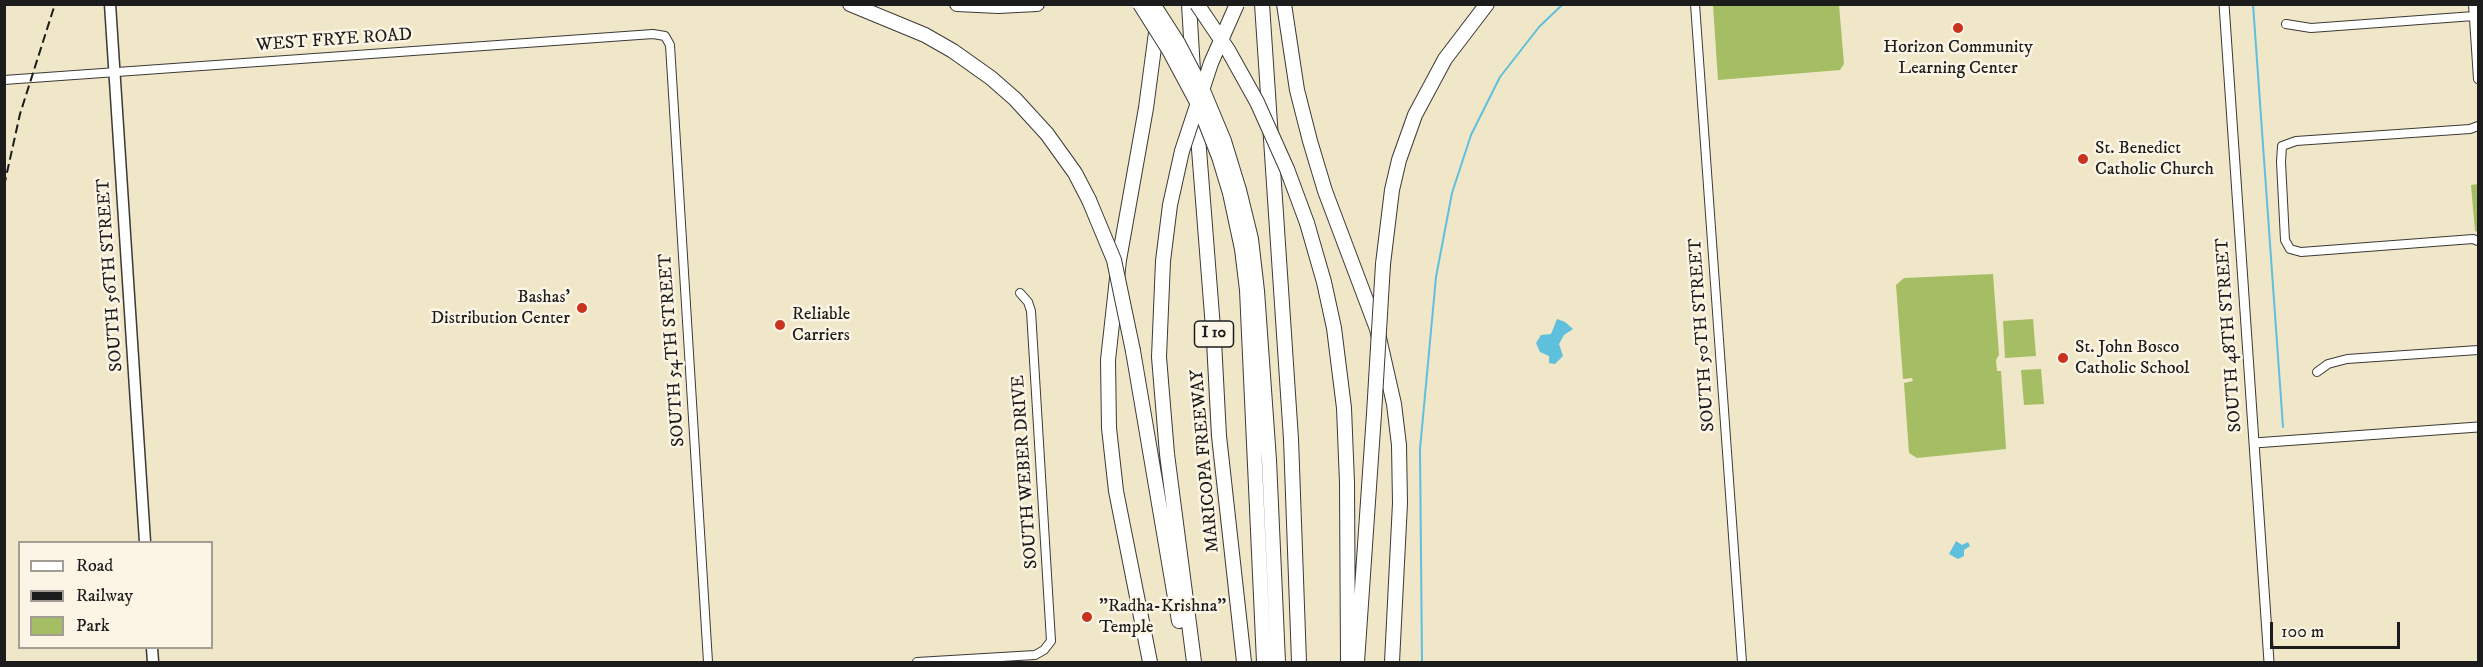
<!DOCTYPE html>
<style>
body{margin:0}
#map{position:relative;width:2483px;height:667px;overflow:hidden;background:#f0e6c8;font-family:"IM FELL DW Pica",serif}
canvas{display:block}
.frame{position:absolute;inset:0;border:6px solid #1c1c1c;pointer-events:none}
.legend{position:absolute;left:18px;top:541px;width:195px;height:108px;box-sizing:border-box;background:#fcf5e5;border:2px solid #a29e95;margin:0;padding:8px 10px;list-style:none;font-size:18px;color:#1c1c1c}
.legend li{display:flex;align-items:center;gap:12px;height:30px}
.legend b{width:30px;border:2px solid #a29e95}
.scale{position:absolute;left:2270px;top:622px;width:130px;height:27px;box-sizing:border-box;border:3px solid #1c1c1c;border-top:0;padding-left:8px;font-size:18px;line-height:21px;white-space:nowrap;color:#1c1c1c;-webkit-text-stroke:4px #fcf5e5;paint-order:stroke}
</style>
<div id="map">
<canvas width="2483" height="667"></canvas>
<div class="frame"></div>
<ul class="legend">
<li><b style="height:8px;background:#fff"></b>Road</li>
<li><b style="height:8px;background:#1c1c1c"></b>Railway</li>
<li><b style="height:16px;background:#a5bd63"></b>Park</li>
</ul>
<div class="scale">100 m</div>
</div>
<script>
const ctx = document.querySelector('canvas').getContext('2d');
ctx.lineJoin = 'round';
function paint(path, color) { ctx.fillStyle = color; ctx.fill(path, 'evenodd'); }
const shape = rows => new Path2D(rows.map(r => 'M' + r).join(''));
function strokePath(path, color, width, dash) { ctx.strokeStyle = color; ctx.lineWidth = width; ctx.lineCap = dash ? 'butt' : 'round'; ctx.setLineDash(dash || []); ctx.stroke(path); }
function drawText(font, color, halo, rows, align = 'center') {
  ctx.font = font + ' "IM FELL DW Pica",serif'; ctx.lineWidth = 5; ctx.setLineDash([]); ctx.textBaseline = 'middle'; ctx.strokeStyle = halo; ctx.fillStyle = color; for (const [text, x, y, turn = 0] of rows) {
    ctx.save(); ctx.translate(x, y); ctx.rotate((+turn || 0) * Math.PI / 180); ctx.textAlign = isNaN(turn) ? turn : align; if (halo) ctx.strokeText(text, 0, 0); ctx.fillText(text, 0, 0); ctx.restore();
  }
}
paint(shape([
 [1713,5,1839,5,1844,64,1840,70,1718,80],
 [2478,184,2478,232,2475,231,2471,185],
 [1993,274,1999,355,1996,360,1997,371,2001,371,2006,449,1917,458,1909,453,1904,383,1913,381,1912,378,1903,379,1896,285,1904,278],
 [2033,319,2036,356,2005,358,2003,321],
 [2041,369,2044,404,2024,405,2021,370]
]), '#a5bd63');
paint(shape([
 [1557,319,1565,322,1573,329,1564,335,1559,344,1563,356,1555,364,1549,363,1549,356,1540,352,1536,343,1541,335,1551,334],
 [1956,541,1962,545,1968,542,1970,546,1964,550,1964,556,1958,559,1949,554]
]), '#5ec0dd');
strokePath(shape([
 [2253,4,2283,427],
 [1422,662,1420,449,1436,277,1452,193,1471,135,1500,77,1539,27,1563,4]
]), '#5ec0dd', 2);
const minor = shape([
 [1695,4,1742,662],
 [2473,4,2478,79],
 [2286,24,2311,28,2474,16],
 [4,80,653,34,665,36,670,45,708,662],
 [2478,126,2470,129,2296,141,2282,146,2281,162,2285,240,2290,249,2301,252,2473,239,2478,241],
 [2317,372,2328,364,2347,359,2478,350],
 [917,662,1035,655,1044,650,1051,641,1031,311,1028,302,1020,293]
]);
const tertiary = shape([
 [2224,4,2269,662],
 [2254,443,2478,427]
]);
const secondary = shape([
 [110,4,145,542],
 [152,648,153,662]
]);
const motorway = shape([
 [850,4,925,35,953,51,991,78,1015,99,1047,134,1075,173,1089,200],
 [957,4,998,6,1037,4],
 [1189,4,1193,71],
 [1262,4,1291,439,1299,662],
 [1284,4,1297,90,1310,141,1325,191,1377,329,1394,404,1399,445,1400,503,1392,662],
 [1196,111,1214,341,1219,436,1244,662],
 [1182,151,1170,205,1163,261,1159,357,1167,454,1194,662],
 [1239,190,1251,239,1257,291,1269,460,1278,662],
 [1230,193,1242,249,1247,290,1264,662],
 [1307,223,1324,282,1334,328,1344,408,1347,483,1348,662],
 [1383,264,1392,190,1399,160,1415,115,1445,59,1487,4],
 [1133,351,1179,621],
 [1150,662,1116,491,1109,428,1108,360,1119,260,1146,108,1157,25],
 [1357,662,1374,414]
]);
strokePath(minor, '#3c3a36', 10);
strokePath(tertiary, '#3c3a36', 11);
strokePath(secondary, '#3c3a36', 13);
strokePath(motorway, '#3c3a36', 16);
strokePath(minor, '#fff', 8);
strokePath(tertiary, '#fff', 9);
strokePath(secondary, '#fff', 10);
strokePath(motorway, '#fff', 14);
strokePath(shape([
 [4,186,20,114,55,4]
]), '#1c1c1c', 2, [9, 4.5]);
const motorwayBridge = shape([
 [1140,4,1169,50,1199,106,1219,157,1230,193],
 [1153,4,1178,43,1204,93,1224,141,1239,190],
 [1197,4,1228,50,1257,102,1287,169,1307,223],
 [1182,151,1211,63,1237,4],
 [1089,200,1114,260,1133,351],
 [1374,414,1383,264]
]);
strokePath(motorwayBridge, '#3c3a36', 16, []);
strokePath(motorwayBridge, '#fff', 14);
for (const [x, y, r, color] of [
 [1958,28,6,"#c8321e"],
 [2083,159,6,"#c8321e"],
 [582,308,6,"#c8321e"],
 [780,325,6,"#c8321e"],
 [2063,358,6,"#c8321e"],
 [1087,617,6,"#c8321e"]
]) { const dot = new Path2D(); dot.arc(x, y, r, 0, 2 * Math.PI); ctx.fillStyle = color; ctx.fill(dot); strokePath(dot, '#fcf5e5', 2); }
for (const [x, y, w] of [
 [1214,334,39]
]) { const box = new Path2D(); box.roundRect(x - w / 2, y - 13, w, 26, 4.5); ctx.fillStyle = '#fcf5e5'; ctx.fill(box); strokePath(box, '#1c1c1c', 1.5); }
drawText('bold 16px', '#1c1c1c', null, [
 ["I 10",1214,334]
]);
drawText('18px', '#1c1c1c', '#fcf5e5', [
 ["WEST FRYE ROAD",334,41,-4],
 ["SOUTH 56TH STREET",111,275,-94],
 ["SOUTH 50TH STREET",1703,335,-94],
 ["SOUTH 48TH STREET",2230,335,-94],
 ["SOUTH 54TH STREET",673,350,-94],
 ["MARICOPA FREEWAY",1206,461,-95],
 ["SOUTH WEBER DRIVE",1026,472,-94]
]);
drawText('18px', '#1c1c1c', '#fcf5e5', [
 ["Horizon Community",1958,48,"center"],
 ["Learning Center",1958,69,"center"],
 ["St. Benedict",2095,149],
 ["Catholic Church",2095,170],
 ["Bashas'",570,298,"right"],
 ["Distribution Center",570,319,"right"],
 ["Reliable",792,315],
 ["Carriers",792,336],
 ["St. John Bosco",2075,348],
 ["Catholic School",2075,369],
 ["\"Radha-Krishna\"",1099,607],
 ["Temple",1099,628]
], 'left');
</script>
